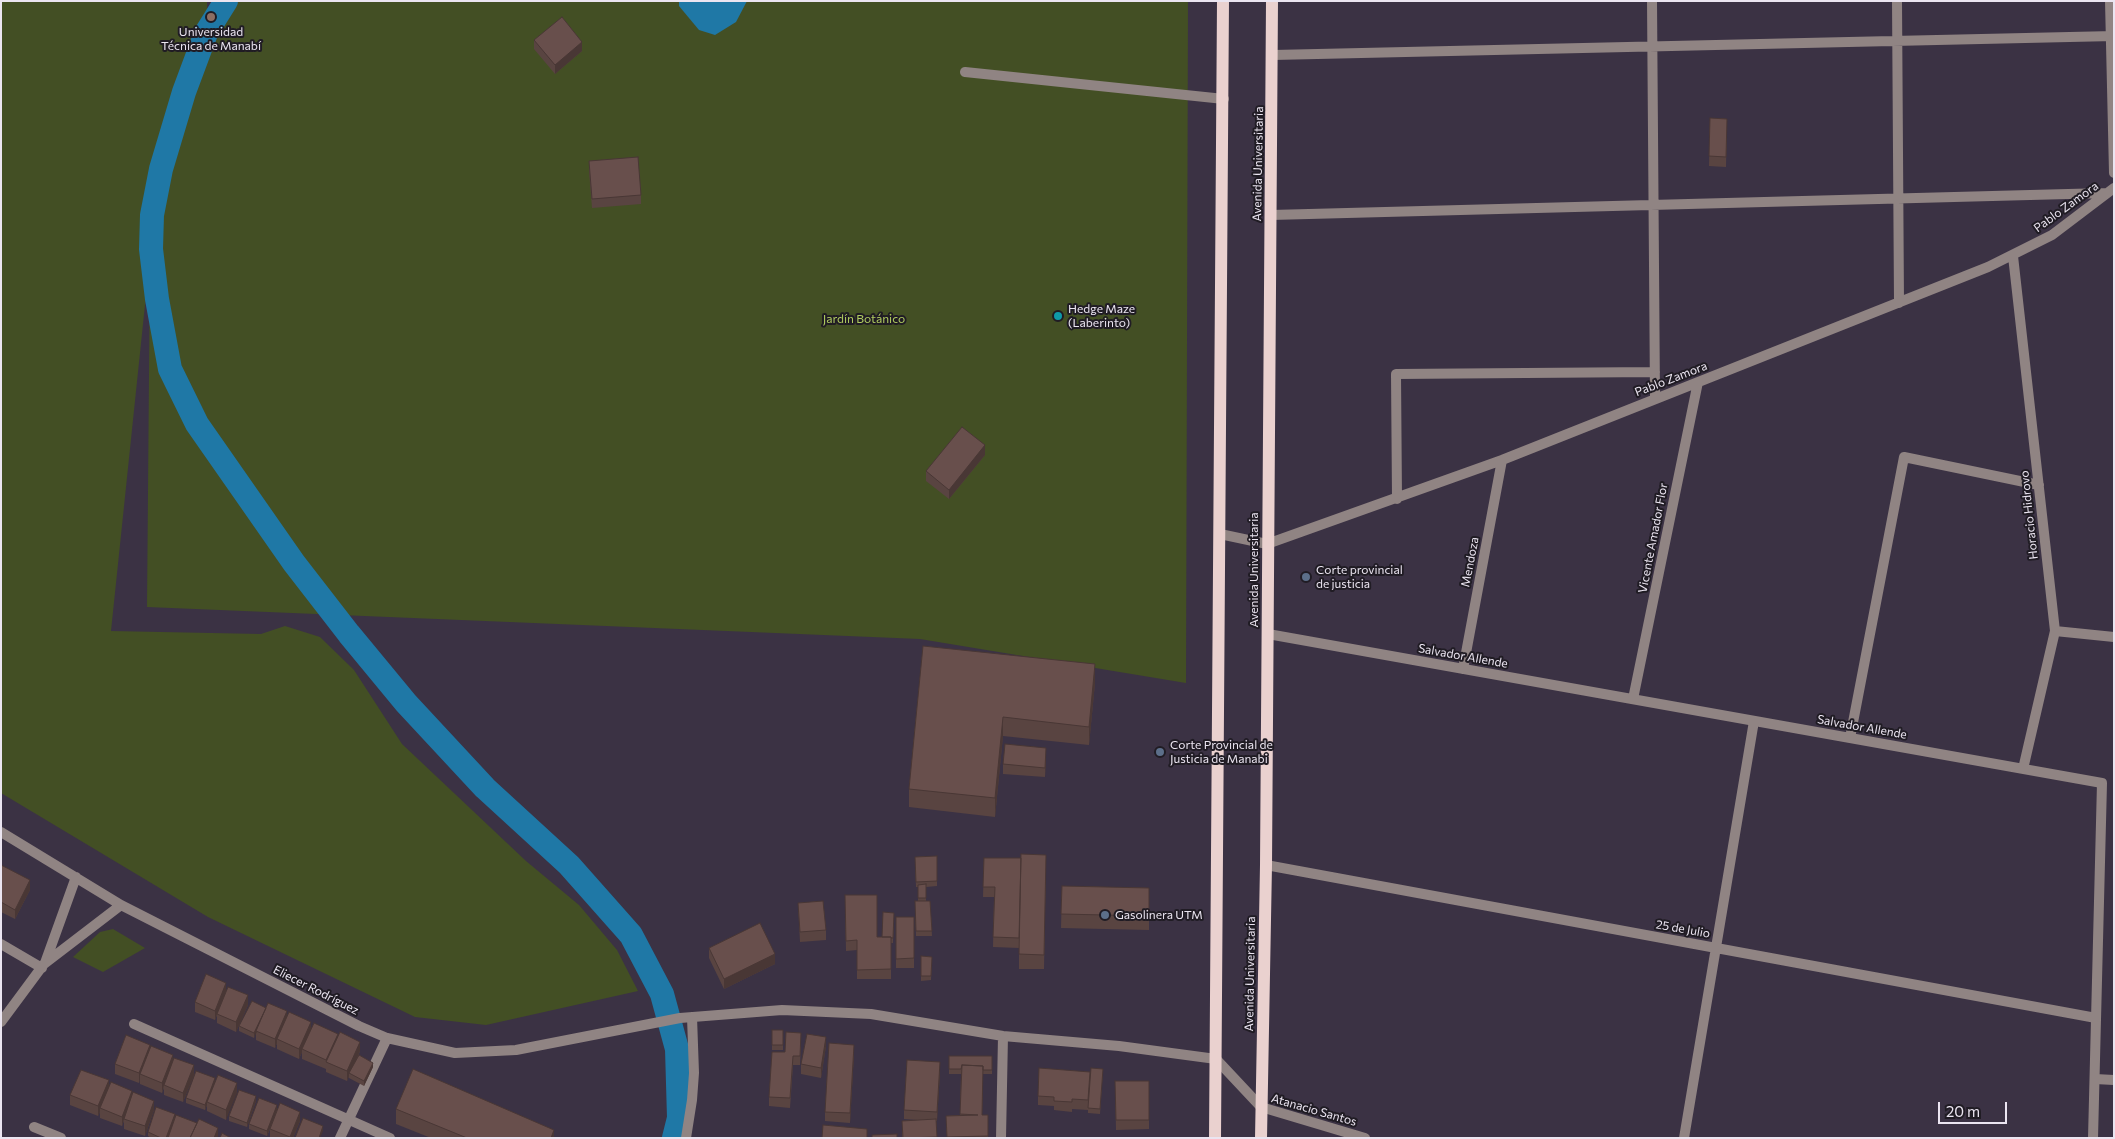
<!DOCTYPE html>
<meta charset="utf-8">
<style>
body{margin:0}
#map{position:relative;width:2115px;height:1139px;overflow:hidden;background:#3b3244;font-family:Commissioner,sans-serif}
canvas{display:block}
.frame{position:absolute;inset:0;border:2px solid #ebe5f1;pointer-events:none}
.scale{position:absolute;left:1938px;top:1102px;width:69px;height:22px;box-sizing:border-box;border:2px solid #ebe5f1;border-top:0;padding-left:6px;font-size:15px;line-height:18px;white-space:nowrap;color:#ebe5f1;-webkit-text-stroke:4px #201c24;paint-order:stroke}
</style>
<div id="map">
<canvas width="2115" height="1139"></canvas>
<div class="frame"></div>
<div class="scale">20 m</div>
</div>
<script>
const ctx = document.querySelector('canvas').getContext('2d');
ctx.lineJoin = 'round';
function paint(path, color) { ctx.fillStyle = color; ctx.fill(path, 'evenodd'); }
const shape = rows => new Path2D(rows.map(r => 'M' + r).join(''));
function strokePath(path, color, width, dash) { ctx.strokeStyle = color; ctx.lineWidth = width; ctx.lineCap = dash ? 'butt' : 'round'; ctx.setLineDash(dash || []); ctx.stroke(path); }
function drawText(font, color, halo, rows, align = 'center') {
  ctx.font = font + ' Commissioner,sans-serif'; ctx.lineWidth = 4; ctx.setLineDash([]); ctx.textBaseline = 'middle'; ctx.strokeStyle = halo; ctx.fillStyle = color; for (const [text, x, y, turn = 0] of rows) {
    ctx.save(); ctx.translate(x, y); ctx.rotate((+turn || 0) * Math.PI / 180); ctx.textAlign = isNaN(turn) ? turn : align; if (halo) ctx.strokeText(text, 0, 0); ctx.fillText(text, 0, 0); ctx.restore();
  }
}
paint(shape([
 [1,1,207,1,207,32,226,1,1188,1,1186,683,920,639,147,607,150,257,111,631,261,634,285,626,320,637,354,670,402,744,526,861,579,905,617,950,638,991,486,1025,415,1017,208,917,1,793],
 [113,929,145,948,103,972,73,957,100,932]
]), '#434f24');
paint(shape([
 [679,1,747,1,736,22,715,35,699,30,679,6]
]), '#1f78a6');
strokePath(shape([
 [226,1,206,33,184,92,161,169,152,215,151,249,157,299,170,369,197,424,294,563,349,634,406,703,485,788,569,865,631,935,662,994,677,1049,679,1118,674,1138]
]), '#1f78a6', 24);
strokePath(shape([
 [1652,1,1655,398],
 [1897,1,1899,303],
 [2110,1,2114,173],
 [1273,55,2114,36],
 [965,72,1224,99],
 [1271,215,2106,193],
 [2013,256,2055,631,2023,769],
 [1397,499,1396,374,1655,372],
 [1220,534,1267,544,1502,460,1988,267,2052,235,2114,188],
 [2055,631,2114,637],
 [1268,634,2102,783,2093,1138],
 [1463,669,1502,460],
 [1633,699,1698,382],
 [1850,738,1904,457,2039,485],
 [1,832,121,905,359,1026,387,1038,455,1053,516,1050,680,1018,782,1010,871,1014,1003,1036,1119,1046,1216,1059,1261,1107,1365,1138],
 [1266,865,2096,1018],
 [1,944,42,968],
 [45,963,76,877],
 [1,1022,44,964,121,905],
 [134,1024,390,1138],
 [2095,1079,2114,1080],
 [34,1127,61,1138],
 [340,1138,387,1038],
 [686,1138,692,1100,694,1073,692,1017],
 [1001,1138,1003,1036],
 [1684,1138,1754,721]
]), '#908483', 10);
strokePath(shape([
 [1215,1138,1223,1],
 [1261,1138,1266,865,1272,1]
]), '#ead1cf', 12);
paint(shape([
 [534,40,582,51,555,74,534,49],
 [1710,118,1727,119,1726,167,1709,166],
 [589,161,641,195,641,204,592,208,589,171],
 [985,455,949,499,926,481,926,471],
 [923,646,1095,683,1089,745,1003,736,995,817,909,807,909,789],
 [1046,757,1045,777,1003,774,1003,764],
 [1046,855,1044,969,1019,969,1019,948,993,947,994,897,983,897,984,858,1021,858],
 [937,856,937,886,926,887,926,901,930,901,932,936,916,936,915,901,918,901,918,887,916,887,915,857],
 [1,865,30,890,15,919,1,912],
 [1062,886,1149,888,1149,930,1061,928],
 [845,895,877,937,882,937,894,913,893,943,891,943,891,979,857,979,857,950,846,951],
 [798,903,826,930,826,940,800,942],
 [896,917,914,917,914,968,896,968],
 [709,948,775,964,724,989,709,958],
 [921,956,932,957,931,980,921,981],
 [226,991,248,1005,236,1032,217,1023,217,1015,215,1020,195,1012,195,1002],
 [287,1018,311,1029,338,1037,360,1051,358,1057,373,1067,364,1086,349,1078,349,1076,347,1081,326,1072,326,1068,326,1069,302,1059,302,1052,299,1059,277,1049,277,1043,275,1048,256,1040,256,1032,254,1038,239,1031,239,1026],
 [772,1030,783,1030,783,1050,772,1050],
 [801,1043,800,1065,793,1065,790,1108,769,1106,769,1097,785,1052],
 [826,1046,821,1078,801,1074,801,1064],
 [150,1051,173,1060,194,1075,183,1102,164,1095,164,1088,162,1093,140,1084,140,1079,139,1083,115,1074,115,1064],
 [854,1054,850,1123,825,1121,825,1112],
 [949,1056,992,1056,992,1074,983,1074,982,1115,988,1115,988,1138,947,1138,946,1116,960,1115,961,1074,949,1074],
 [1103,1069,1100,1114,1088,1113,1088,1110,1072,1109,1072,1112,1054,1110,1054,1106,1038,1105,1038,1096,1090,1072],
 [940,1072,937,1121,936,1121,937,1138,902,1138,902,1121,917,1120,904,1119,904,1110],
 [1115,1081,1149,1081,1149,1129,1116,1130],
 [215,1082,237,1083,226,1120,207,1111,207,1105,205,1110,186,1103,186,1098],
 [109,1087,132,1095,154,1110,145,1136,124,1129,124,1121,122,1126,100,1118,100,1112,98,1116,70,1105,70,1095],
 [256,1101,247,1127,229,1121,229,1116],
 [396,1109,554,1138,431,1138,396,1124],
 [277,1110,300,1121,293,1138,270,1138,270,1129,267,1136,249,1129,249,1124],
 [175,1118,197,1123,218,1128,168,1138,151,1138,148,1136,148,1132]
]), '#594441');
paint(shape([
 [582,42,582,51,555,74,555,65],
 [985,445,985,455,949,499,949,490],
 [1095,664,1095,683,1089,745,1089,727],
 [1003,717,1003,736,995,817,995,798],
 [1046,748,1046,757,1045,777,1045,768],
 [30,880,30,890,15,919,15,910],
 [775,954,775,964,724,989,724,979],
 [2,957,2,967,1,969,1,960],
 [226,983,226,992,217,1014,215,1020,215,1011],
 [248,995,248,1005,236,1032,236,1022],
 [266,1008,266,1013,254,1038,254,1033],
 [287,1011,287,1021,277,1039,277,1043,275,1048,275,1039],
 [311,1022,311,1031,302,1049,302,1052,299,1059,299,1049],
 [338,1034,338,1043,326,1062,326,1069,326,1060],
 [826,1037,826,1046,821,1078,821,1068],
 [360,1042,360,1051,350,1074,349,1073,349,1076,347,1081,347,1071],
 [150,1045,150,1054,140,1074,140,1079,139,1083,139,1073],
 [854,1045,854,1054,850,1123,850,1113],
 [173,1055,173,1065,164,1085,162,1093,162,1083],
 [940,1062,940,1072,937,1121,937,1112],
 [373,1063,373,1067,364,1086,364,1081],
 [194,1065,194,1075,183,1102,183,1093],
 [215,1078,215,1083,207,1102,207,1105,205,1110,205,1105],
 [109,1080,109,1090,100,1108,100,1112,98,1116,98,1106],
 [237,1083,237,1093,226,1120,226,1110],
 [132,1091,132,1100,124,1119,122,1126,122,1117],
 [256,1096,256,1101,247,1127,247,1123],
 [154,1101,154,1110,145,1136,145,1126],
 [277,1105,277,1110,267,1136,267,1131],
 [300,1112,300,1121,293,1138,290,1138],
 [175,1114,175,1119,168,1138,166,1138],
 [323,1126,323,1131,320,1138,319,1138],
 [218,1128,218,1137,214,1138],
 [554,1130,554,1138,551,1138]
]), '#493735');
const building = shape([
 [562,17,582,42,555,65,534,40,562,17],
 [1710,118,1727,119,1726,157,1709,156,1710,118],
 [638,157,641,195,592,199,589,161,638,157],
 [962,427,985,445,949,490,926,471,962,427],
 [923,646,1095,664,1089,727,1003,717,995,798,909,789,923,646],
 [1005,744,1046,748,1045,768,1003,764,1005,744],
 [1021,854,1046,855,1044,955,1019,954,1021,854],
 [937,856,937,881,916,882,915,857,937,856],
 [984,858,1021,858,1019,938,993,937,995,887,983,887,984,858],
 [1,865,30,880,15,910,1,902,1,865],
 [926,884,926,898,918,898,918,885,926,884],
 [1062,886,1149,888,1149,916,1061,914,1062,886],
 [845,895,877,895,877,937,891,937,891,969,857,970,857,940,846,941,845,895],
 [823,901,826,930,800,932,798,903,823,901],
 [915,901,930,901,932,931,916,931,915,901],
 [883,912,894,913,893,938,891,938,891,937,882,937,883,912],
 [896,917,914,917,914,958,896,959,896,917],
 [760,923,775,954,724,979,709,948,760,923],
 [921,956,932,957,931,976,921,976,921,956],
 [206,974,226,983,215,1011,195,1002,206,974],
 [228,987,248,995,236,1022,217,1014,228,987],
 [252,1001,266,1008,254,1033,239,1026,252,1001],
 [268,1003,287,1011,275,1039,256,1031,268,1003],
 [289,1012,311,1022,299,1049,277,1039,289,1012],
 [314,1023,338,1034,326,1060,302,1049,314,1023],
 [772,1030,783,1030,783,1045,772,1045,772,1030],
 [340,1032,360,1042,347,1071,326,1062,340,1032],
 [786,1032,801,1033,800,1056,793,1056,790,1098,769,1097,772,1052,785,1052,786,1032],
 [807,1034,826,1037,821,1068,801,1064,807,1034],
 [126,1035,150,1045,139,1073,115,1064,126,1035],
 [829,1043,854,1045,850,1113,825,1112,829,1043],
 [151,1046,173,1055,162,1083,140,1074,151,1046],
 [359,1055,373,1063,364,1081,349,1073,359,1055],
 [949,1056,992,1056,992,1070,983,1070,983,1066,962,1065,961,1069,949,1069,949,1056],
 [174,1058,194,1065,183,1093,164,1085,174,1058],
 [907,1060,940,1062,937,1112,904,1110,907,1060],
 [962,1065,983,1066,982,1115,988,1115,988,1136,947,1137,946,1116,978,1115,960,1114,962,1065],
 [1039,1068,1090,1072,1088,1100,1072,1099,1072,1102,1054,1101,1054,1097,1038,1096,1039,1068],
 [1091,1068,1103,1069,1100,1109,1088,1108,1091,1068],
 [413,1069,554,1130,551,1138,467,1138,396,1109,413,1069],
 [81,1070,109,1080,98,1106,70,1095,81,1070],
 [196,1071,215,1078,205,1105,186,1098,196,1071],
 [218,1075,237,1083,226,1110,207,1102,218,1075],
 [1115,1081,1149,1081,1149,1120,1116,1120,1115,1081],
 [111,1082,132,1091,122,1117,100,1108,111,1082],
 [239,1090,256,1096,247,1123,229,1116,239,1090],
 [133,1092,154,1101,145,1126,124,1119,133,1092],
 [259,1098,277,1105,267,1131,249,1124,259,1098],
 [280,1103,300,1112,290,1137,270,1129,280,1103],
 [156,1107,175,1114,166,1138,161,1138,148,1132,156,1107],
 [176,1115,197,1123,190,1138,168,1138,176,1115],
 [303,1118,323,1126,319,1138,295,1138,303,1118],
 [199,1119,218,1128,214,1138,190,1138,199,1119],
 [936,1119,937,1137,903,1138,902,1121,936,1119],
 [823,1125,867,1129,867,1138,822,1138,823,1125],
 [222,1133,231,1138,220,1138,222,1133],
 [897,1134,897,1138,872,1138,872,1135,897,1134]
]);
paint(building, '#684f4c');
strokePath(building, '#493735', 1);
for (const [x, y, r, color] of [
 [211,17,5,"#8d6e63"],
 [1058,316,5,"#0f9aa8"],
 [1306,577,5,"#5c6f8a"],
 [1160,752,5,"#5c6f8a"],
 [1105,915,5,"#5c6f8a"]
]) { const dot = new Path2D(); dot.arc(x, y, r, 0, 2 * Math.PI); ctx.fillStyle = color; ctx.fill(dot); strokePath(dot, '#201c24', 2); }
drawText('12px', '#ebe5f1', '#201c24', [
 ["Universidad",211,32,"center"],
 ["Técnica de Manabí",211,46,"center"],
 ["Hedge Maze",1068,309],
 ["(Laberinto)",1068,323],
 ["Corte provincial",1316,570],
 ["de justicia",1316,584],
 ["Corte Provincial de",1170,745],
 ["Justicia de Manabi",1170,759],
 ["Gasolinera UTM",1115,915]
], 'left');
drawText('12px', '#ebe5f1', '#201c24', [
 ["Avenida Universitaria",1258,164,-89],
 ["Pablo Zamora",2066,207,-36],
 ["Pablo Zamora",1671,379,-21],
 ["Horacio Hidrovo",2029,515,-96],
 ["Vicente Amador Flor",1653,538,-79],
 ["Mendoza",1470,562,-79],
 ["Avenida Universitaria",1254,570,-90],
 ["Salvador Allende",1463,656,10],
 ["Salvador Allende",1862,727,10],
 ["25 de Julio",1683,929,10],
 ["Avenida Universitaria",1250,974,-89],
 ["Eliecer Rodríguez",316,990,27],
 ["Atanacio Santos",1314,1110,16]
]);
drawText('12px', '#b0cc61', '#201c24', [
 ["Jardín Botánico",864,319]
]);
</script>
